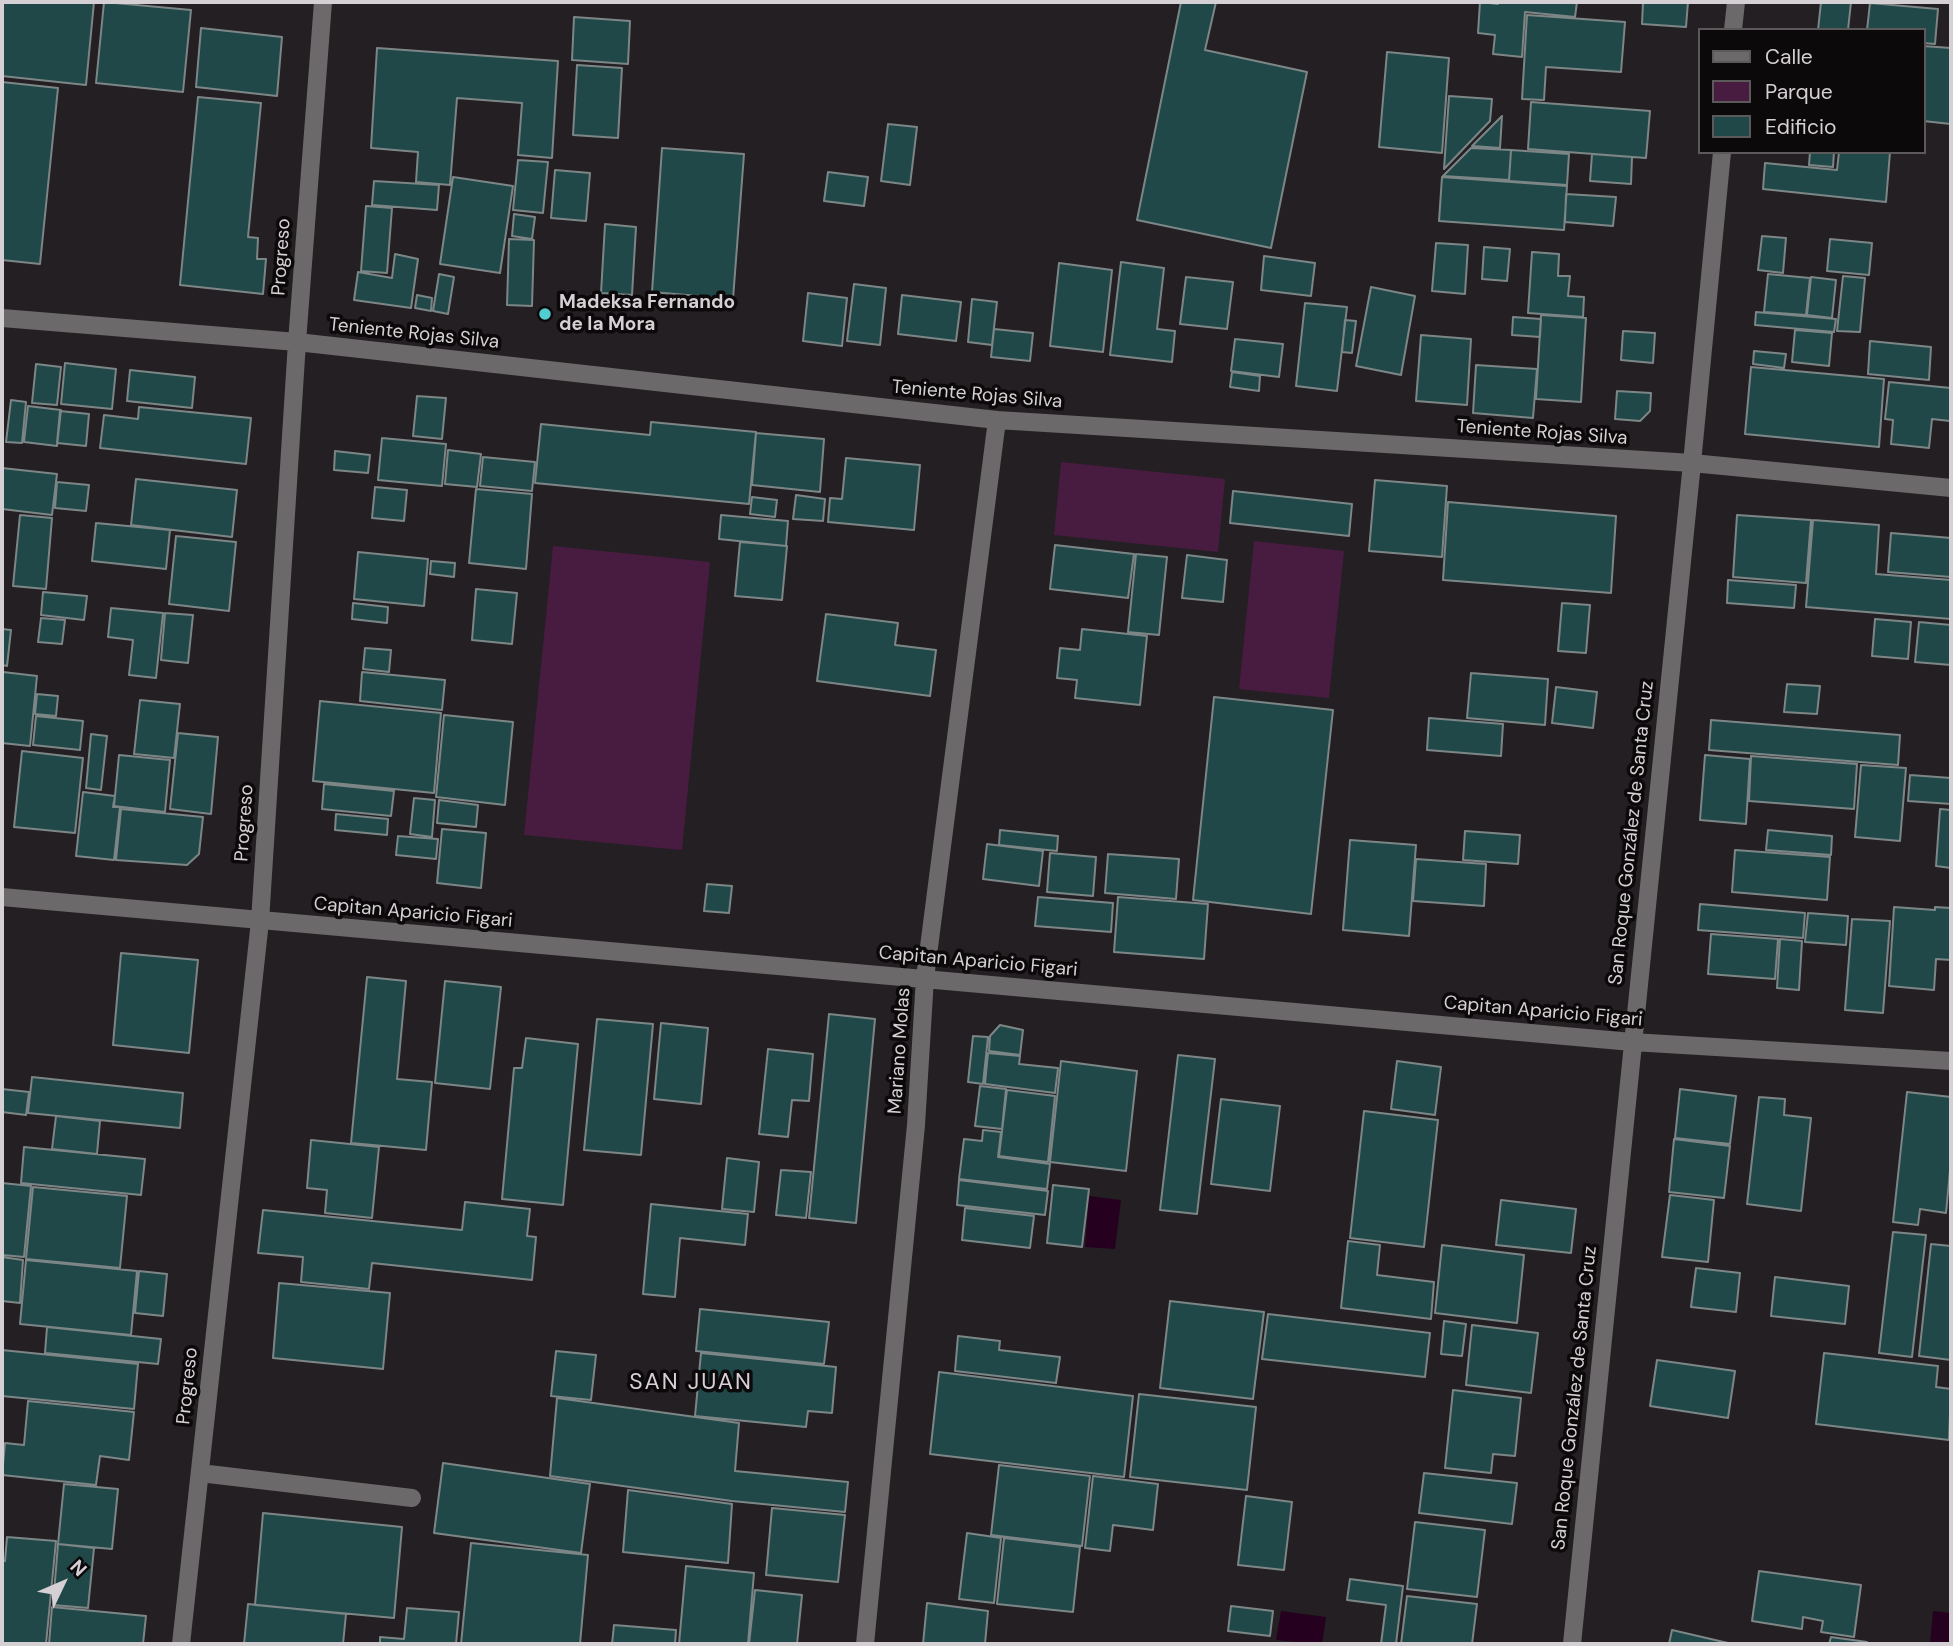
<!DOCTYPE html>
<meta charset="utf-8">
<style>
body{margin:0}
#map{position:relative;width:1953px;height:1646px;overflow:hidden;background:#241f23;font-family:"DM Sans",sans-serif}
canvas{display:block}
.frame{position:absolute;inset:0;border:4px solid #d4d0d3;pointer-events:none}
.legend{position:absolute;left:1698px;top:28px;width:228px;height:126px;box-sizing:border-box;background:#0c090b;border:2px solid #5c595b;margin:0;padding:9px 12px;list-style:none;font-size:21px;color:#d4d0d3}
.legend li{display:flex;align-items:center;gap:14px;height:35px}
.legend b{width:35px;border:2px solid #5c595b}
.north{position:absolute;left:28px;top:1548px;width:70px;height:70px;-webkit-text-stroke:5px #0c090b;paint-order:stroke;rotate:46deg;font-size:19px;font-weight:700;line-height:28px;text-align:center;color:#d4d0d3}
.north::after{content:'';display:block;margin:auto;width:24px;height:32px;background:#d4d0d3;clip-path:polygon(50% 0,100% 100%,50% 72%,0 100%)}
</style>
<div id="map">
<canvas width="1953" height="1646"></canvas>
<div class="frame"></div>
<ul class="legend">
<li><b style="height:9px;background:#6c696b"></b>Calle</li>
<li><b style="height:19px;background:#471c40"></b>Parque</li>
<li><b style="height:19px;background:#214849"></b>Edificio</li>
</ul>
<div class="north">N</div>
</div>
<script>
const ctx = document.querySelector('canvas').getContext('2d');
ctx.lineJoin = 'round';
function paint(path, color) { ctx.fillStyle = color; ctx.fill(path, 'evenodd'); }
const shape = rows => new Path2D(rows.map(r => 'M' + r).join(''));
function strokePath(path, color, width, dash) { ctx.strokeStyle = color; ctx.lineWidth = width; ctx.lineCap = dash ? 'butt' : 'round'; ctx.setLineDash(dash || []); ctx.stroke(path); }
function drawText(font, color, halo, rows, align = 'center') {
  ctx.font = font + ' "DM Sans",sans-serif'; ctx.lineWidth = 7; ctx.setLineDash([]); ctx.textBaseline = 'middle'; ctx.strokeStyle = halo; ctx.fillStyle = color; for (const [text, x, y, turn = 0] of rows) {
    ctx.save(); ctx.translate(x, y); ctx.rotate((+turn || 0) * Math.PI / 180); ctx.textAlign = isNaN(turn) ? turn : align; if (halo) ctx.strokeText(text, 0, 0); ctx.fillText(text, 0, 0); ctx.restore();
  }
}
paint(shape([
 [1061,462,1225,479,1218,552,1054,535],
 [1254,541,1344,551,1329,698,1239,689],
 [553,546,710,562,682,850,524,835]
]), '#471c40');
paint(shape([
 [1089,1196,1121,1200,1115,1249,1085,1247],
 [1281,1611,1326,1617,1322,1644,1276,1640],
 [1933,1611,1951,1613,1951,1644,1930,1644]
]), '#25001f');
const building = shape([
 [2,2,94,2,86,85,2,76,2,2],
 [104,2,191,10,183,92,96,83,104,2],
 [1181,2,1216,2,1205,50,1307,72,1271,248,1137,220,1181,2],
 [1480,2,1498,4,1498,2,1577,2,1575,17,1525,12,1522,57,1493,54,1495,35,1478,33,1480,2],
 [1643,2,1688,2,1686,27,1642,24,1643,2],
 [1821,2,1851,2,1848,30,1818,30,1821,2],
 [1870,3,1938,9,1935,44,1923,43,1923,30,1867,30,1870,3],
 [1527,15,1625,22,1621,72,1546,67,1544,100,1522,99,1527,15],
 [574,17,630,21,628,64,572,60,574,17],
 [201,28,282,37,277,96,196,87,201,28],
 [1923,46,1951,48,1951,124,1923,121,1923,46],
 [377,48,558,61,552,158,518,155,522,103,457,98,450,185,416,182,418,152,371,148,377,48],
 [1387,52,1449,58,1442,153,1379,147,1387,52],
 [577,65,622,68,618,138,573,135,577,65],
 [2,82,58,88,40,264,2,260,2,82],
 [1449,96,1492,99,1490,121,1444,169,1449,96],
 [198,97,261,103,248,237,258,238,257,259,266,259,263,294,180,285,198,97],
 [1531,102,1650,111,1646,158,1528,149,1531,102],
 [1502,116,1500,148,1472,146,1502,116],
 [888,124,917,127,910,185,881,181,888,124],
 [662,148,744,154,733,299,652,292,662,148],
 [1471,148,1511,150,1509,180,1443,176,1471,148],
 [1511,150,1569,154,1567,185,1509,181,1511,150],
 [1810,152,1834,152,1833,167,1809,165,1810,152],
 [1839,152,1890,152,1886,202,1763,189,1765,163,1837,170,1839,152],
 [1592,154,1632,157,1631,184,1590,181,1592,154],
 [518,160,548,162,543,213,513,210,518,160],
 [555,170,590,173,586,221,551,218,555,170],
 [828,172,868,177,864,206,824,201,828,172],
 [453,177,513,186,500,273,440,264,453,177],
 [1442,177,1567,186,1564,230,1439,221,1442,177],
 [374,181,439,185,437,210,372,205,374,181],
 [1566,194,1616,197,1613,226,1565,222,1566,194],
 [366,206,392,208,387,273,361,271,366,206],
 [514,214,535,217,532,239,512,236,514,214],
 [605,224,636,227,632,295,601,293,605,224],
 [1762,236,1786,238,1783,273,1758,270,1762,236],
 [509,239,534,240,532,306,507,305,509,239],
 [1830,239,1872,243,1869,275,1827,271,1830,239],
 [1436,243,1468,245,1465,294,1432,291,1436,243],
 [1484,247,1510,249,1507,281,1482,279,1484,247],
 [1532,252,1559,254,1558,276,1570,276,1568,296,1584,297,1583,317,1528,313,1532,252],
 [395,254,418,259,411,308,354,300,358,272,392,278,395,254],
 [1264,256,1315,263,1311,296,1261,290,1264,256],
 [1121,262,1164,268,1157,329,1175,331,1172,362,1110,355,1121,262],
 [1059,263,1112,270,1103,352,1050,346,1059,263],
 [439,274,454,277,448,314,433,311,439,274],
 [1768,274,1810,278,1806,315,1764,312,1768,274],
 [1843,276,1865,278,1860,332,1837,331,1843,276],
 [1186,277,1233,282,1227,329,1180,324,1186,277],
 [1811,277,1836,280,1832,318,1807,315,1811,277],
 [854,284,886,288,880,345,847,341,854,284],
 [1371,287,1415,296,1401,375,1356,366,1371,287],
 [808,293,847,298,842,346,803,341,808,293],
 [417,295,432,298,431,311,415,308,417,295],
 [902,295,961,302,956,341,898,334,902,295],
 [972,299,997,302,992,345,968,342,972,299],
 [1305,303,1347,307,1337,391,1296,386,1305,303],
 [1756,312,1836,319,1834,332,1755,325,1756,312],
 [1541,315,1586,318,1581,402,1536,399,1541,315],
 [1513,317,1541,319,1540,337,1512,335,1513,317],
 [1345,320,1356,321,1352,353,1342,352,1345,320],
 [994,329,1033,333,1030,361,991,357,994,329],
 [1795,330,1832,333,1829,366,1792,362,1795,330],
 [1623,331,1655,333,1653,363,1621,360,1623,331],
 [1421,335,1471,339,1467,405,1416,401,1421,335],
 [1235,339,1283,344,1279,377,1231,371,1235,339],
 [1870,341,1931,347,1929,380,1868,374,1870,341],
 [1754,351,1786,354,1784,368,1753,364,1754,351],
 [65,363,116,369,112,409,61,404,65,363],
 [36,364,61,367,57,405,32,403,36,364],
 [1476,365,1537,369,1533,418,1473,413,1476,365],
 [1751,367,1884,379,1879,447,1745,434,1751,367],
 [130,370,195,377,192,408,127,401,130,370],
 [1232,372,1260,376,1259,391,1230,387,1232,372],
 [1889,382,1951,388,1950,421,1932,419,1929,448,1891,444,1893,420,1885,419,1889,382],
 [1617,391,1651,393,1650,411,1640,421,1615,419,1617,391],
 [417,396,446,398,442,439,413,436,417,396],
 [11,400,26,402,22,443,6,442,11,400],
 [28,406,61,410,57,446,24,442,28,406],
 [139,407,251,418,246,464,100,448,104,415,138,419,139,407],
 [60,411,89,414,86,446,57,443,60,411],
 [651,422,756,432,749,504,535,483,541,424,650,435,651,422],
 [756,433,824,439,820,492,752,485,756,433],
 [382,438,446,444,442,486,378,480,382,438],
 [448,450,481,454,477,487,445,484,448,450],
 [335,451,370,455,368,473,334,470,335,451],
 [483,457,535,462,532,491,480,486,483,457],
 [846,458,920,465,914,530,828,522,830,498,842,499,846,458],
 [2,468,57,474,52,515,2,509,2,468],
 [136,479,237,490,232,537,131,525,136,479],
 [1375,480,1447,486,1442,557,1369,551,1375,480],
 [57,482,89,485,86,511,55,508,57,482],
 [375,487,407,490,404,521,372,518,375,487],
 [476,489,532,494,526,569,469,563,476,489],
 [1233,491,1352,504,1349,536,1230,523,1233,491],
 [796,495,825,499,823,521,793,519,796,495],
 [752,497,777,500,775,517,750,514,752,497],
 [1448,502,1616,516,1611,593,1443,580,1448,502],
 [20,515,52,518,46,589,13,586,20,515],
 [721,515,788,521,786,546,719,539,721,515],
 [1737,515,1811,520,1806,583,1733,577,1737,515],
 [1813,520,1879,525,1876,574,1951,580,1951,619,1806,607,1813,520],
 [96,523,170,530,166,569,92,561,96,523],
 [1891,533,1951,538,1951,577,1888,572,1891,533],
 [176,536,236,542,229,611,169,604,176,536],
 [740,542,787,546,782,600,735,596,740,542],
 [1055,545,1134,554,1128,598,1050,589,1055,545],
 [358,552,428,559,424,606,354,599,358,552],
 [1136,554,1167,557,1159,635,1128,632,1136,554],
 [1187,555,1227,560,1223,602,1182,598,1187,555],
 [431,561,455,563,454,577,430,574,431,561],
 [1728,580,1796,585,1794,608,1727,603,1728,580],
 [476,589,517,593,512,644,472,640,476,589],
 [43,592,87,596,84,620,41,615,43,592],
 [353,603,388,607,387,623,352,619,353,603],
 [1562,603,1590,605,1586,653,1558,651,1562,603],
 [111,608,163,613,156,678,129,675,133,640,108,637,111,608],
 [165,613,193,615,188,663,161,660,165,613],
 [826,614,898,623,895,645,936,650,930,696,817,681,826,614],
 [41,618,65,620,62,644,38,642,41,618],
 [1875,619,1911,622,1908,659,1872,656,1875,619],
 [1919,622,1951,625,1951,665,1915,662,1919,622],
 [2,629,11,630,7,666,2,665,2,629],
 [1082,629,1147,636,1140,705,1075,698,1077,680,1057,678,1060,648,1080,650,1082,629],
 [365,648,391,650,389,672,363,669,365,648],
 [3,672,37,676,30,746,2,743,3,672],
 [362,672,445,680,442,710,360,701,362,672],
 [1471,673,1548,679,1545,725,1467,718,1471,673],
 [1787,684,1820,686,1817,714,1784,712,1787,684],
 [1556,687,1597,692,1593,728,1552,723,1556,687],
 [37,694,58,696,56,716,35,714,37,694],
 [1214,697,1333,710,1311,914,1193,900,1214,697],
 [140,700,180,704,174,758,134,754,140,700],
 [320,701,441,713,434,793,313,781,320,701],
 [444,715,513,722,505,805,436,797,444,715],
 [36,716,83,721,80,750,33,745,36,716],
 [1429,718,1503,724,1501,756,1427,750,1429,718],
 [1711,720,1900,735,1898,765,1709,750,1711,720],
 [178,733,218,737,211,814,170,809,178,733],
 [91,734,107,736,101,790,86,788,91,734],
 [22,751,83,758,75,833,14,827,22,751],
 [119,755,170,760,165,812,114,806,119,755],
 [1705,755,1750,759,1746,824,1700,820,1705,755],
 [1751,756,1857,764,1854,809,1749,801,1751,756],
 [1861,765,1906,768,1900,841,1855,837,1861,765],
 [1910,775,1951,778,1951,804,1908,801,1910,775],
 [324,784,394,791,391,816,322,809,324,784],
 [83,792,115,796,113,807,120,807,114,860,76,856,83,792],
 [414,798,435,800,432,837,410,834,414,798],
 [439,800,478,805,476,827,437,823,439,800],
 [121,809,203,817,199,854,187,865,116,860,121,809],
 [1940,809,1951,810,1951,868,1936,866,1940,809],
 [336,814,388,819,387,835,335,830,336,814],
 [442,829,486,833,481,888,437,883,442,829],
 [1000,830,1058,836,1057,851,999,845,1000,830],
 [1768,830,1832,836,1831,855,1766,850,1768,830],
 [1465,831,1520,835,1518,864,1463,860,1465,831],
 [398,836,438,839,436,859,396,855,398,836],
 [1350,840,1416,845,1409,936,1343,930,1350,840],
 [987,844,1043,851,1039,886,983,879,987,844],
 [1735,850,1830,857,1827,900,1732,892,1735,850],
 [1050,853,1096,857,1093,896,1047,892,1050,853],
 [1108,854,1179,859,1176,899,1105,893,1108,854],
 [1416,859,1486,864,1484,906,1413,901,1416,859],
 [707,884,732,886,729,913,704,911,707,884],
 [1038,897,1113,903,1111,932,1035,926,1038,897],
 [1118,897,1208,904,1204,959,1114,952,1118,897],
 [1700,904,1805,913,1803,938,1698,930,1700,904],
 [1894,907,1935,910,1935,907,1951,908,1951,960,1936,959,1934,990,1889,986,1894,907],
 [1808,913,1848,916,1846,945,1805,942,1808,913],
 [1852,919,1890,921,1883,1013,1845,1010,1852,919],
 [1711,934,1778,939,1775,979,1708,974,1711,934],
 [1780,939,1802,941,1799,990,1777,988,1780,939],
 [121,953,198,960,189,1053,113,1045,121,953],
 [367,977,406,981,397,1079,432,1082,426,1150,351,1143,367,977],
 [445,981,501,987,490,1089,435,1083,445,981],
 [829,1014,875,1019,856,1223,809,1218,829,1014],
 [597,1019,653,1024,641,1155,584,1150,597,1019],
 [661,1023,708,1028,701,1104,654,1099,661,1023],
 [1000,1025,1023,1030,1020,1055,989,1051,990,1036,1000,1025],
 [973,1036,988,1037,983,1084,968,1082,973,1036],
 [526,1038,578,1044,563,1205,502,1199,514,1068,522,1068,526,1038],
 [768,1049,813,1054,809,1101,792,1100,788,1137,759,1134,768,1049],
 [988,1053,1020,1056,1019,1064,1058,1068,1055,1093,985,1084,988,1053],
 [1178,1055,1215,1059,1197,1214,1160,1210,1178,1055],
 [1061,1061,1137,1071,1126,1171,1050,1162,1061,1061],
 [1397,1061,1441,1067,1435,1115,1391,1109,1397,1061],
 [32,1077,183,1093,180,1128,28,1113,32,1077],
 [980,1086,1006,1089,1002,1129,975,1126,980,1086],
 [2,1089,29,1092,26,1115,2,1112,2,1089],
 [1680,1089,1736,1096,1730,1144,1675,1138,1680,1089],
 [1007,1090,1055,1096,1048,1162,999,1156,1007,1090],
 [1907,1092,1951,1097,1951,1160,1946,1213,1920,1209,1918,1225,1893,1222,1907,1092],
 [1759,1097,1785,1099,1784,1115,1811,1118,1801,1211,1747,1204,1759,1097],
 [1221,1099,1280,1106,1270,1191,1211,1184,1221,1099],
 [1364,1111,1438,1120,1424,1247,1350,1238,1364,1111],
 [56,1116,100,1121,97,1154,52,1149,56,1116],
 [983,1130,1001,1132,998,1157,1050,1164,1047,1189,959,1179,964,1139,982,1141,983,1130],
 [1674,1139,1730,1146,1724,1198,1669,1192,1674,1139],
 [311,1140,379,1147,372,1218,325,1213,327,1190,307,1188,311,1140],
 [24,1147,145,1159,141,1195,21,1183,24,1147],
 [727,1158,759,1162,754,1212,722,1209,727,1158],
 [781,1170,811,1172,806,1218,776,1215,781,1170],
 [959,1180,1048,1191,1045,1215,957,1205,959,1180],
 [2,1183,31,1186,24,1257,2,1255,2,1183],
 [1053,1185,1089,1189,1082,1247,1047,1243,1053,1185],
 [33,1187,127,1196,120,1268,26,1259,33,1187],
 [1670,1195,1714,1200,1708,1262,1662,1257,1670,1195],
 [1501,1200,1576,1209,1571,1253,1496,1245,1501,1200],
 [465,1202,530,1209,527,1236,536,1237,532,1280,372,1263,369,1289,301,1282,303,1257,258,1253,263,1210,462,1230,465,1202],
 [651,1204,748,1214,745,1245,680,1238,675,1297,643,1294,651,1204],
 [965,1208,1034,1216,1030,1248,962,1240,965,1208],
 [1893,1232,1926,1235,1912,1357,1879,1353,1893,1232],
 [1348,1241,1380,1245,1377,1275,1434,1282,1431,1319,1341,1308,1348,1241],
 [1931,1244,1951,1246,1951,1360,1919,1356,1931,1244],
 [1442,1245,1524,1255,1517,1323,1435,1313,1442,1245],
 [2,1257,23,1260,20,1303,2,1301,2,1257],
 [26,1260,137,1271,131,1335,20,1324,26,1260],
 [1696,1268,1740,1273,1736,1312,1691,1307,1696,1268],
 [139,1271,167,1274,163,1316,135,1313,139,1271],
 [1775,1277,1849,1286,1845,1324,1771,1316,1775,1277],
 [279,1283,390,1293,383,1369,273,1358,279,1283],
 [1170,1301,1264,1312,1253,1399,1160,1388,1170,1301],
 [700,1309,829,1322,824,1364,696,1351,700,1309],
 [1268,1314,1430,1333,1425,1377,1262,1359,1268,1314],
 [1444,1321,1466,1324,1462,1356,1441,1354,1444,1321],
 [1472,1325,1538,1333,1531,1393,1466,1385,1472,1325],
 [47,1327,161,1339,158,1364,45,1353,47,1327],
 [958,1336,1000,1341,999,1350,1060,1357,1056,1383,955,1371,958,1336],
 [2,1350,138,1364,134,1409,2,1396,2,1350],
 [556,1351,596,1355,591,1400,551,1396,556,1351],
 [701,1353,836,1367,832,1413,808,1411,806,1427,695,1416,701,1353],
 [1824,1353,1938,1366,1936,1387,1951,1389,1949,1440,1816,1424,1824,1353],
 [1657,1360,1735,1371,1728,1418,1650,1406,1657,1360],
 [939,1372,1133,1396,1124,1477,930,1454,939,1372],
 [1453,1390,1521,1398,1515,1456,1493,1454,1491,1473,1445,1468,1453,1390],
 [1139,1394,1256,1407,1247,1490,1130,1477,1139,1394],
 [557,1398,739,1423,735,1471,848,1482,845,1512,732,1501,550,1476,557,1398],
 [28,1401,134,1412,129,1460,100,1456,96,1485,2,1475,5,1443,24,1445,28,1401],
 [443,1463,590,1484,581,1553,434,1533,443,1463],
 [999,1465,1090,1476,1082,1546,991,1535,999,1465],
 [1424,1473,1517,1483,1512,1524,1419,1513,1424,1473],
 [1093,1476,1158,1484,1153,1530,1113,1525,1110,1551,1085,1548,1093,1476],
 [64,1484,118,1489,112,1549,58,1544,64,1484],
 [628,1490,732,1504,728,1563,623,1552,628,1490],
 [1246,1496,1292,1502,1284,1570,1238,1565,1246,1496],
 [772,1508,845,1515,838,1582,766,1575,772,1508],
 [263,1513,402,1527,394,1618,255,1605,263,1513],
 [1415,1522,1485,1530,1477,1597,1407,1589,1415,1522],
 [967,1533,1001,1538,994,1603,959,1599,967,1533],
 [7,1537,56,1541,46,1644,2,1644,2,1561,5,1561,7,1537],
 [1004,1538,1080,1547,1073,1612,997,1604,1004,1538],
 [471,1543,588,1555,580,1644,461,1644,471,1543],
 [58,1544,94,1548,88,1608,53,1605,58,1544],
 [686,1566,754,1573,748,1644,679,1644,686,1566],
 [1759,1571,1861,1585,1854,1637,1821,1632,1823,1621,1803,1617,1802,1629,1752,1621,1759,1571],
 [1350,1579,1403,1586,1396,1644,1381,1644,1386,1605,1347,1600,1350,1579],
 [755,1590,802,1595,797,1644,749,1644,755,1590],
 [1407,1596,1477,1604,1472,1644,1401,1644,1407,1596],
 [927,1603,988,1611,985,1644,923,1644,927,1603],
 [248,1604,346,1614,343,1644,244,1644,248,1604],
 [1231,1606,1273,1611,1270,1636,1228,1631,1231,1606],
 [52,1607,146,1616,143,1644,49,1644,52,1607],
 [407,1608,459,1612,456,1644,380,1644,380,1637,404,1639,407,1608],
 [614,1625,676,1630,675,1644,612,1644,614,1625],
 [1672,1630,1728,1643,1728,1644,1669,1644,1672,1630],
 [1831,1637,1867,1642,1867,1644,1829,1644,1831,1637]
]);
paint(building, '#214849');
strokePath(building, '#7d8686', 2);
strokePath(shape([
 [1733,30,1736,2],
 [2,318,297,342,997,420,1692,463,1951,488],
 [2,897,1632,1042,1951,1061],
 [200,1473,412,1498],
 [181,1644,260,921,297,342,323,2],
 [865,1644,916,1125,925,978,997,420],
 [1572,1644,1692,463,1722,152]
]), '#6c696b', 18);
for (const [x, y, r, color] of [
 [545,314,7,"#52cdd0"]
]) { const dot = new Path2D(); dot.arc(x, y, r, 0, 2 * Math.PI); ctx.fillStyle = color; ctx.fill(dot); strokePath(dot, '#0c090b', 2.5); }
drawText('19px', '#d4d0d3', '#0c090b', [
 ["Progreso",282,257,-86],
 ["Teniente Rojas Silva",414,334,6],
 ["Teniente Rojas Silva",977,395,5],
 ["Teniente Rojas Silva",1542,433,4],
 ["Progreso",245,823,-86],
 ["San Roque González de Santa Cruz",1632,833,-84],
 ["Capitan Aparicio Figari",413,913,5],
 ["Capitan Aparicio Figari",978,962,5],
 ["Capitan Aparicio Figari",1543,1012,5],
 ["Mariano Molas",900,1051,-86],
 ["Progreso",188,1386,-84],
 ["San Roque González de Santa Cruz",1575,1398,-84]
]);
drawText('bold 19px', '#d4d0d3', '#0c090b', [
 ["Madeksa Fernando",559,303],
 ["de la Mora",559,325]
], 'left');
ctx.letterSpacing = '2px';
drawText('23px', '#d8d0d6', '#0c090b', [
 ["SAN JUAN",691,1383]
]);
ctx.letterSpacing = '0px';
</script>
